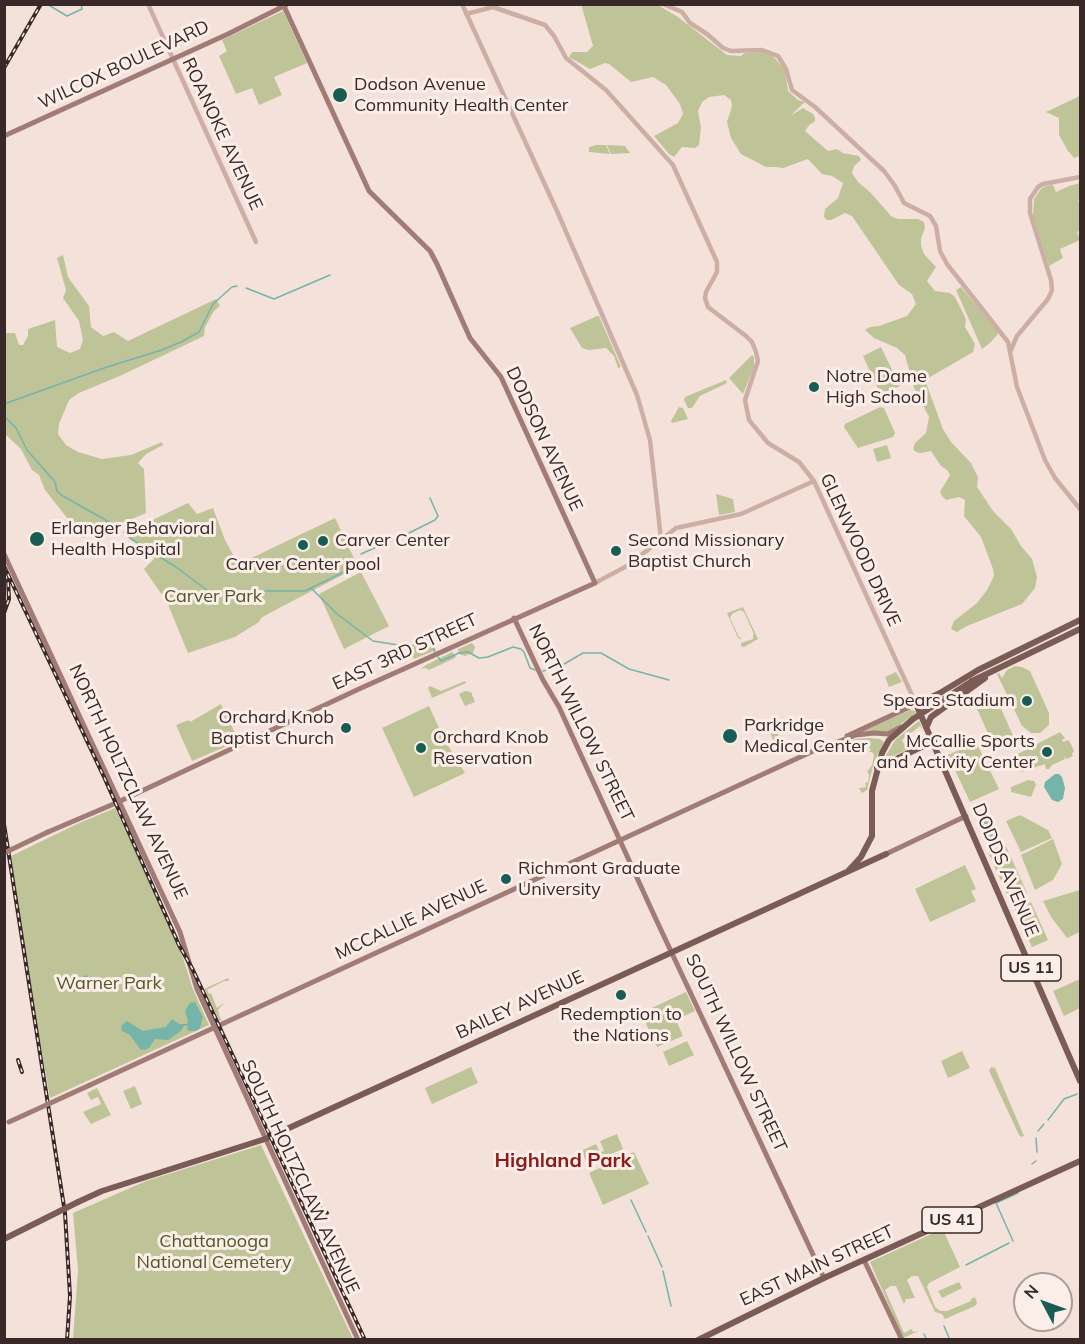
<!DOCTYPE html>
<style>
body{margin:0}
#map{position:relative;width:1085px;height:1344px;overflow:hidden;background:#f4e2da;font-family:Mulish,sans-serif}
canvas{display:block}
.frame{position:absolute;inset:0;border:6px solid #382827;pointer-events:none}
.north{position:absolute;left:1013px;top:1272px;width:60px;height:60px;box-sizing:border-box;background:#fbede7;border:2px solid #ad9e9a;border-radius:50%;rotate:311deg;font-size:16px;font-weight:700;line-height:24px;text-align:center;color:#382827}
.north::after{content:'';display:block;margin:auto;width:21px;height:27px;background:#185d53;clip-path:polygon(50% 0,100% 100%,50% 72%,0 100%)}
</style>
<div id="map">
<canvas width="1085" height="1344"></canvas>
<div class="frame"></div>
<div class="north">N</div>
</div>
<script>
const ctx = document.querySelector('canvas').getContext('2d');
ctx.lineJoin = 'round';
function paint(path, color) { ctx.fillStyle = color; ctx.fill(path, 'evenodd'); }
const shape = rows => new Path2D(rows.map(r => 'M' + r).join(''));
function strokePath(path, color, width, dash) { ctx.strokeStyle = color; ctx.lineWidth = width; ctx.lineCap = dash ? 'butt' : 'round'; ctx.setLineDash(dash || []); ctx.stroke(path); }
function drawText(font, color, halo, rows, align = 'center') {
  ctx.font = font + ' Mulish,sans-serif'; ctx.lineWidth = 6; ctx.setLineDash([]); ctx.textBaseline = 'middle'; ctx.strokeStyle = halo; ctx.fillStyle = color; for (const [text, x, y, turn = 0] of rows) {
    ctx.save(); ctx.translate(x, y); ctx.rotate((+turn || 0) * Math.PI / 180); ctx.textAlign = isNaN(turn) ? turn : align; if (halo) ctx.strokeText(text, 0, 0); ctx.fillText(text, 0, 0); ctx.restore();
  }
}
paint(shape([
 [581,4,658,5,678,17,727,55,741,56,745,53,762,52,772,55,785,70,788,91,798,100,805,102,790,116,803,108,813,114,815,118,815,121,809,125,805,131,828,151,837,149,843,153,859,156,861,160,854,166,852,173,858,182,871,193,891,216,898,219,918,219,924,222,925,228,921,238,921,246,924,254,936,267,927,281,935,291,950,293,955,297,966,319,965,327,975,344,973,352,925,380,943,429,951,442,971,463,978,477,977,487,993,511,1011,529,1021,546,1032,559,1037,577,1035,588,1022,604,967,626,957,632,951,629,954,621,977,603,987,590,994,576,993,569,981,537,964,516,965,500,959,497,946,500,942,496,940,492,950,475,947,470,941,466,931,451,921,453,916,452,913,449,915,443,926,433,929,417,914,388,905,355,897,348,874,338,865,330,870,327,879,326,907,316,916,304,912,294,899,285,852,216,845,213,831,220,827,220,824,217,825,209,838,198,843,183,832,176,822,174,808,159,783,168,776,167,766,167,741,154,731,138,727,122,732,106,731,100,724,95,709,97,702,102,698,111,701,128,699,145,695,148,682,147,674,157,669,154,654,136,678,123,683,114,680,104,666,85,653,77,631,82,609,64,605,63,590,69,569,57,572,52,587,52,593,46],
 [283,11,307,63,274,77,282,95,259,105,252,88,236,94,219,56,227,51,222,40],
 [1080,96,1080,156,1074,158,1068,151,1059,135,1059,118,1046,112],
 [596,145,606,145,610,154,589,152,589,147],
 [607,145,625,146,630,153,611,154],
 [1080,183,1080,198,1078,200,1080,208,1080,229,1077,232,1080,240,1060,249,1063,258,1049,266,1033,216,1034,199,1041,189,1046,186,1053,185,1056,192,1069,186],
 [63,255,68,277,89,306,91,327,103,336,114,332,128,341,216,299,220,306,214,311,205,327,204,336,122,375,79,393,69,400,59,424,58,434,66,445,78,452,102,459,131,455,162,442,163,445,146,454,138,463,144,469,146,513,110,528,99,535,92,534,83,538,45,490,39,475,32,470,21,449,5,434,5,333,15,333,19,345,23,345,28,336,28,329,55,320,57,347,70,353,80,349,83,340,79,321,63,298,66,290,57,258],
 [961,287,998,331,998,334,991,342,982,349,956,290],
 [597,316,599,316,621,367,618,368,614,356,606,348,589,350,582,348,570,328],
 [881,347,900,386,881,395,863,356],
 [752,355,754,357,754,367,743,394,729,378],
 [726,380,727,382,725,384,700,396,692,408,688,408,684,400,685,397],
 [679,407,683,408,688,419,672,423,671,421],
 [880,407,884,408,895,433,893,437,858,448,844,427,845,424],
 [887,445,891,458,877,462,873,449],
 [716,494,733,499,735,512,719,515],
 [188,503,197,514,213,508,225,540,236,560,241,563,335,518,358,567,279,608,261,618,259,622,235,637,188,653,167,602,144,569,154,559,149,552,125,533],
 [361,572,389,626,344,649,319,594],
 [743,607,758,639,744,647,741,646,741,643,753,639,753,635,754,634,744,612,740,610,732,614,730,618,739,637,742,638,740,639,738,638,727,613],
 [429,637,436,650,414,659,408,647],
 [472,643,475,647,473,653,465,656,459,654,458,649],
 [452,652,456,656,455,658,429,670,425,668,421,669,426,665],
 [1015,666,1022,667,1030,671,1049,713,1049,725,1040,733,1031,733,1022,726,997,674,999,673,1002,678,1007,670],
 [896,672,902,682,889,687,885,677],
 [465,681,466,683,432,698,428,688,430,686,441,691],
 [465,691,471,692,475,702,465,706,459,694],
 [997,700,1016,742,996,751,977,709],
 [221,704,239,741,192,761,176,725,189,720,190,722],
 [429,706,444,739,465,773,414,797,382,728],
 [910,710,915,711,916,713,890,732,858,732],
 [919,721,923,730,920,726,902,740,907,750,888,758,886,755,896,739],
 [772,722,783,745,775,750,776,747,768,727,765,726],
 [1060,732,1065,738,1062,740,1063,742,1068,740,1070,742,1074,751,1072,754,1073,756,1067,759,1064,756,1065,759,1052,765,1049,769,1046,769,1045,764,1022,772,1014,756],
 [869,738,880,739,884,742,874,762,867,790,862,793,859,788,866,787,865,783,868,782,869,774,867,772,872,765,874,755,872,752,869,752,871,749,867,746,868,742,859,740,838,747,835,751,833,750,834,748,856,739],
 [976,742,999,789,970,802,948,755],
 [1028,780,1034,781,1036,785,1031,797,1011,792,1011,787],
 [115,808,165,914,183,958,192,987,209,1025,50,1098,31,990,11,856,77,824],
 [1020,815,1048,830,1052,838,1021,852,1006,821],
 [1053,839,1062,864,1053,880,1035,890,1021,855],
 [1005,844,1027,893,1010,901,988,852],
 [965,865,976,889,971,891,976,901,930,922,915,889],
 [1080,890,1080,932,1067,938,1051,917,1043,901],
 [1031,902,1048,940,1032,947,1015,909],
 [228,978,229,981,224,981,207,990,209,994,211,993,217,1008,225,1002,218,1010,220,1018,222,1020,219,1021,204,989],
 [1080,979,1080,1008,1064,1016,1053,991],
 [686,992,695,1011,676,1020,683,1036,657,1047,641,1013],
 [687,1041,694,1055,669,1066,663,1052],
 [962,1051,970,1068,948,1078,941,1061],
 [471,1067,478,1083,432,1104,425,1088],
 [991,1067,995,1068,1024,1136,1021,1137,1019,1135,989,1071],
 [135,1086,142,1104,131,1109,123,1091],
 [97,1088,111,1115,91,1124,83,1112,101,1104,98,1097,91,1100,87,1093],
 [617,1134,623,1149,587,1164,582,1152,583,1150,596,1144,600,1152,604,1151,600,1141],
 [261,1145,353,1339,73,1339,78,1270,73,1213,146,1181],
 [634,1152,649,1184,603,1205,589,1173],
 [940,1230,943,1230,960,1267,929,1283,927,1287,935,1307,940,1311,947,1311,971,1301,971,1299,975,1297,977,1303,975,1306,945,1319,942,1314,935,1312,918,1276,912,1276,907,1280,915,1298,906,1299,904,1304,896,1286,891,1286,885,1290,904,1333,912,1329,913,1332,919,1331,903,1338,870,1262],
 [959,1282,962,1288,942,1298,938,1291]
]), '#bfc498');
paint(shape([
 [1055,774,1059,774,1062,777,1065,788,1063,799,1058,802,1052,800,1044,787,1045,782],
 [989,816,999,837,989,843,979,823,981,820],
 [87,975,91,984,73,992,69,983],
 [195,1002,203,1017,200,1028,196,1031,190,1031,187,1030,188,1025,184,1026,181,1031,168,1040,155,1039,149,1048,144,1050,140,1049,130,1035,122,1031,121,1026,127,1021,143,1031,166,1027,172,1019,179,1024,187,1024,188,1021,185,1011,190,1003]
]), '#76b3a9');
strokePath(shape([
 [47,4,67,16,82,9,81,4],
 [246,288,274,299,330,275],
 [4,404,107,367,162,350,183,341,199,332,213,304,232,287,237,286],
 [4,416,16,428,27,450,55,482,57,491,61,495,118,527],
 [124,532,131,539,176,567,208,591,216,595,226,591,305,591,346,571,353,560],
 [409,533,435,520,438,516,430,498],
 [361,554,401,536],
 [311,588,337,614,373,641,405,646,431,644,435,652],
 [438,657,441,661,459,653,468,652,479,658,488,657,513,647,521,649,524,652,530,668,535,670],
 [543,671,559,667,583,653,601,653,629,669,669,680],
 [1048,1120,1064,1099,1077,1094],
 [1038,1131,1044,1124],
 [1036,1138,1037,1152],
 [1032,1164,1036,1161],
 [631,1200,646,1232],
 [648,1236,662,1267],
 [1013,1241,996,1203,1018,1193],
 [966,1265,1009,1243],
 [663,1271,671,1306],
 [944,1326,950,1340],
 [924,1334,927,1340]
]), '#76b3a9', 1.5);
strokePath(shape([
 [148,4,256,242],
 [462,4,557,211,637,395,650,440,661,539],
 [663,4,682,12,690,23,707,34,723,48,731,51,762,50,778,56,786,69,792,90,815,107,884,171,895,186,904,203,930,216,936,226,940,251,947,264,1008,342,1017,387,1045,460,1055,478,1080,509],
 [466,14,493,7,545,25,554,36,566,58,606,90,673,165,717,262,717,272,706,292,705,298,708,307,746,336,752,342,756,352,758,361,745,400,749,420,768,443,799,462,814,481,916,704],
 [1011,350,1017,336,1048,299,1052,290,1051,280,1030,213,1030,199,1038,187,1043,184,1080,177],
 [595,583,627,566,676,528,741,514,814,481]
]), '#cdaea5', 4.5);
strokePath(shape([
 [4,136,228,34,286,5],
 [4,554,180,932,197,989,358,1340],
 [514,618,543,680,559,707,654,915,824,1278],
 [847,736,916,704],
 [48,832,116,803,359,689,595,583,501,377,470,338,437,264,430,251,369,191,283,4],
 [886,854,966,816],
 [90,1085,811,752,856,735,874,733,888,734,901,727],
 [864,1260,902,1340]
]), '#a17c76', 5);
strokePath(shape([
 [1080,620,978,670,940,693,916,704,1080,1081],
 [972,681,1080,629],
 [927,726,931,717,985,678],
 [877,768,934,741],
 [849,870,861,857,872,836,872,791,882,753,889,740,913,719],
 [78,1202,102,1191,265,1139,886,854],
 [698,1340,824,1278,1080,1161]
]), '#7b5b56', 6);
const rail = shape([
 [4,68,41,4],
 [4,566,104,777,179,945,193,970,365,1340],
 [4,613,9,599,8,580],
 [4,824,65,1213,70,1296,67,1340],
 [18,1060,22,1072],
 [301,1193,327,1213]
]);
strokePath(rail, '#382827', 4);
strokePath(rail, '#fbede7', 1.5, [4.5]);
strokePath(shape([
 [4,853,48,832],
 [9,1122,90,1085]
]), '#a17c76', 5);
strokePath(shape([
 [913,719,972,681],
 [4,1239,78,1202]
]), '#7b5b56', 6);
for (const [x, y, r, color] of [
 [340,95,8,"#185d53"],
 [814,387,6,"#185d53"],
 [37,539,8,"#185d53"],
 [323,541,6,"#185d53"],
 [303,545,6,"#185d53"],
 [616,551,6,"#185d53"],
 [1027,701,6,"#185d53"],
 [346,728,6,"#185d53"],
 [730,736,8,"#185d53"],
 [421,748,6,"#185d53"],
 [1047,752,6,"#185d53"],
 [506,879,6,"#185d53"],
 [621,995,6,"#185d53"]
]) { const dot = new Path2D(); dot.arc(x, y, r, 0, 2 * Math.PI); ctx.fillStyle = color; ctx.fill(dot); strokePath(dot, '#fbede7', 2); }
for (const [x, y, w] of [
 [1031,968,60],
 [952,1220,60]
]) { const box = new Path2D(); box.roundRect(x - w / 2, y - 13, w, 26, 4.5); ctx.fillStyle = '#fbede7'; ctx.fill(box); strokePath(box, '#382827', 1.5); }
drawText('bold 16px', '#382827', null, [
 ["US 11",1031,968],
 ["US 41",952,1220]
]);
drawText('18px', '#382827', '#fbede7', [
 ["WILCOX BOULEVARD",124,65,-25],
 ["ROANOKE AVENUE",222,134,65],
 ["DODSON AVENUE",544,439,65],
 ["GLENWOOD DRIVE",860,550,65],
 ["EAST 3RD STREET",405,652,-25],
 ["NORTH WILLOW STREET",581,723,64],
 ["NORTH HOLTZCLAW AVENUE",128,782,65],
 ["DODDS AVENUE",1005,870,67],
 ["MCCALLIE AVENUE",411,920,-25],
 ["BAILEY AVENUE",520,1005,-25],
 ["SOUTH WILLOW STREET",736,1053,65],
 ["SOUTH HOLTZCLAW AVENUE",300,1177,65],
 ["EAST MAIN STREET",817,1266,-25]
]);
drawText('18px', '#382827', '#fbede7', [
 ["Dodson Avenue",354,85],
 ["Community Health Center",354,106],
 ["Notre Dame",826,377],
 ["High School",826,398],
 ["Erlanger Behavioral",51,529],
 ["Health Hospital",51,550],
 ["Carver Center",335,541],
 ["Second Missionary",628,541],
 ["Baptist Church",628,562],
 ["Carver Center pool",303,565,"center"],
 ["Spears Stadium",1015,701,"right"],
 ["Orchard Knob",334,718,"right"],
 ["Baptist Church",334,739,"right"],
 ["Parkridge",744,726],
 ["Medical Center",744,747],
 ["Orchard Knob",433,738],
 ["Reservation",433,759],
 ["McCallie Sports",1035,742,"right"],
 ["and Activity Center",1035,763,"right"],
 ["Richmont Graduate",518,869],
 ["University",518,890],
 ["Redemption to",621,1015,"center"],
 ["the Nations",621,1036,"center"]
], 'left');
drawText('18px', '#515828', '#fbede7', [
 ["Carver Park",213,597],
 ["Warner Park",109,984],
 ["Chattanooga",214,1242],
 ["National Cemetery",214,1263]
]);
drawText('bold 20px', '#8e1b18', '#fbede7', [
 ["Highland Park",563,1161]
]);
</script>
